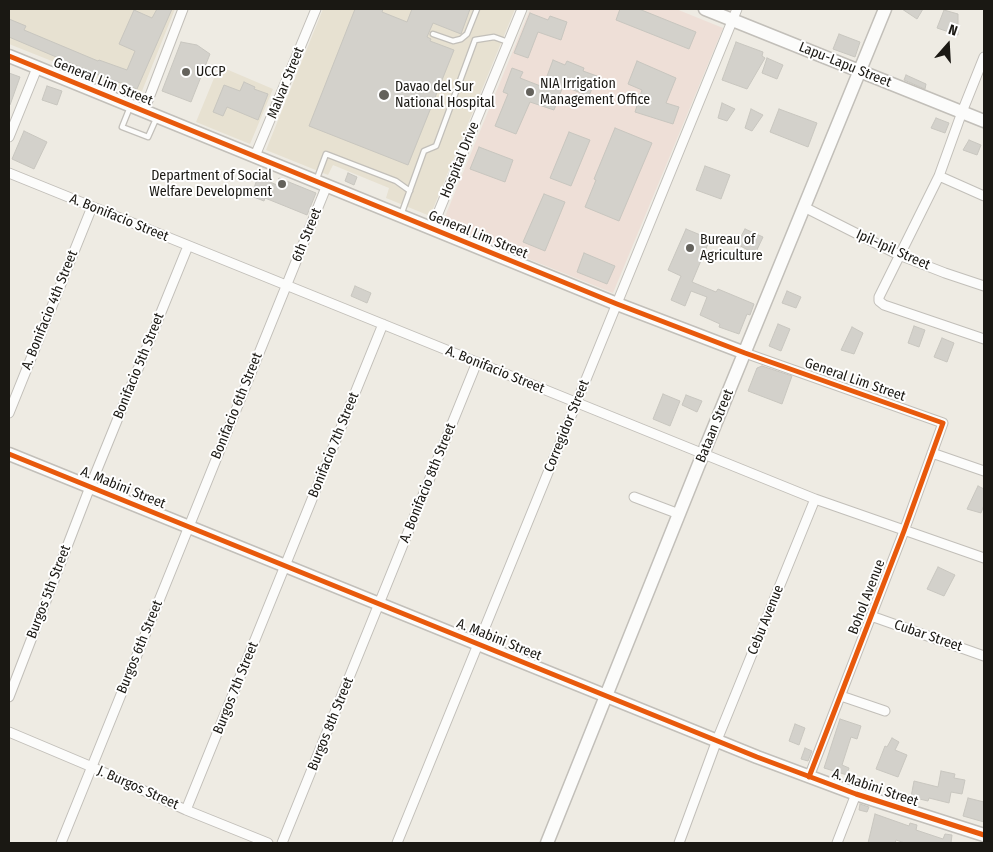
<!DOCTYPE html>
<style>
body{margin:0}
#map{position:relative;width:993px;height:852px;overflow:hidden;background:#eeebe3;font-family:"Fira Sans Condensed",sans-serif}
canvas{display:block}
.frame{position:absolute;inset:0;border:10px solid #1a1813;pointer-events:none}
.north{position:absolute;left:923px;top:20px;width:50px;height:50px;-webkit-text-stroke:4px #fff;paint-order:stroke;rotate:19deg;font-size:14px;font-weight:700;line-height:20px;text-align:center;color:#1a1813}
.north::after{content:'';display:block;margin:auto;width:18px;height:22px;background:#1a1813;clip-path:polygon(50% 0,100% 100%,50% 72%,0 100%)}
</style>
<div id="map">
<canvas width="993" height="852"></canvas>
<div class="frame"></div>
<div class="north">N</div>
</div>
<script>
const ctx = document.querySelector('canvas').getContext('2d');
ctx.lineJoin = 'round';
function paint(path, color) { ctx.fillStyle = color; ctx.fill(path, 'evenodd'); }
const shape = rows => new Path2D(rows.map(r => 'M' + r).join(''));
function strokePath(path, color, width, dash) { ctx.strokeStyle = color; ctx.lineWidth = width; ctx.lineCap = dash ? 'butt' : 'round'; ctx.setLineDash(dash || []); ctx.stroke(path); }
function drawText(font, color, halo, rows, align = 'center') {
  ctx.font = font + ' "Fira Sans Condensed",sans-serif'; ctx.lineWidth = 4; ctx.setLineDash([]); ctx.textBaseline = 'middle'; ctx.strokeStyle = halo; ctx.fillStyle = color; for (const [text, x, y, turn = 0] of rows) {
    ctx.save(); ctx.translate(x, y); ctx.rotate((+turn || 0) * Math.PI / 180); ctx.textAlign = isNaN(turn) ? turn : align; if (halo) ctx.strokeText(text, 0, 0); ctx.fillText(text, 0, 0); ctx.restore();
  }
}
paint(shape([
 [530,9,676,9,723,28,613,293,442,224]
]), '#eedfd7');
paint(shape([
 [9,9,175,9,140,96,9,44],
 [323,9,515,9,430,216,386,198,389,188,333,165,328,175,266,150],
 [219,66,273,89,250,144,196,122]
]), '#e7e1d1');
const building = shape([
 [157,9,172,9,137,89,94,73,9,37,9,19,26,26,24,30,98,61,99,60,127,70,135,51,119,44,134,10,152,18,157,9],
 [355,9,383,9,382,12,407,22,412,9,470,9,461,34,433,23,427,37,431,39,430,41,454,50,408,165,309,126,355,9],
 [620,9,639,9,696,32,689,49,616,20,620,9],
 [902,9,923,9,917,19,902,9],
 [944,10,958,14,958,35,937,28,944,10],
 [530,13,548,20,550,16,567,22,561,40,538,32,528,58,514,53,530,13],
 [839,34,860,42,855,57,833,49,839,34],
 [181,42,197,45,210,54,191,102,162,91,181,42],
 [736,42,763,52,762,56,765,58,747,89,722,80,736,42],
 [767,58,783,65,777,79,762,73,767,58],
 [553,60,565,65,567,61,584,68,583,71,597,76,589,96,563,86,554,110,530,102,516,134,495,126,508,94,503,92,512,68,523,72,520,78,543,87,553,60],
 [637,61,676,78,666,103,679,107,673,124,635,112,642,90,628,84,637,61],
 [9,73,20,77,10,105,9,105,9,73],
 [906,75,926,84,925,89,904,80,906,75],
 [244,82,255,87,254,89,268,94,258,120,227,107,223,116,213,112,224,85,240,91,244,82],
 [47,86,62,91,57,105,42,100,47,86],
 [722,103,735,109,727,121,718,118,722,103],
 [751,109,763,115,752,131,745,128,751,109],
 [779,109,817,123,808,147,770,132,779,109],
 [936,118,949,123,945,133,931,128,936,118],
 [615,128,652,143,619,221,585,207,596,180,594,179,615,128],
 [24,131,47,142,34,169,12,159,24,131],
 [569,132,590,140,571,186,550,178,569,132],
 [969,140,981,145,977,155,963,150,969,140],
 [479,147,513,160,505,182,470,169,479,147],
 [705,166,730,175,721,199,696,190,705,166],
 [348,173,357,177,354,185,345,181,348,173],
 [258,177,277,185,279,178,316,193,307,215,265,198,264,201,251,196,258,177],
 [544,194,565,202,545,251,523,242,544,194],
 [686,229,710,239,692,282,716,292,718,289,754,304,750,315,747,314,739,334,719,327,720,324,700,315,707,297,691,291,685,306,671,300,681,276,668,270,686,229],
 [745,229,763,237,755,254,737,244,745,229],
 [584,253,615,266,607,284,577,272,584,253],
 [355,286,371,293,367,303,351,296,355,286],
 [787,291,801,297,796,308,782,303,787,291],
 [778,324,790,329,781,351,769,346,778,324],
 [914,326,925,330,919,347,908,343,914,326],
 [852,327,863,333,854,354,841,350,852,327],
 [942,338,954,343,947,362,934,357,942,338],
 [762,366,792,376,782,404,748,391,757,368,762,366],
 [663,394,680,401,670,426,653,419,663,394],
 [686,395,702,401,697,412,682,405,686,395],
 [978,486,984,489,984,505,981,513,967,509,978,486],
 [938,567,955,575,944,596,927,589,938,567],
 [840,719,861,726,857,739,851,737,842,765,849,768,847,775,824,768,840,719],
 [795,724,805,728,799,745,789,741,795,724],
 [892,738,899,742,895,750,907,755,898,777,876,769,885,746,887,747,892,738],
 [805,748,812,751,808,761,801,759,805,748],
 [941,771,955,774,954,778,965,780,962,794,951,792,949,803,929,798,928,801,911,797,914,781,938,787,941,771],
 [968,798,984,802,984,822,963,816,968,798],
 [860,804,869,807,867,812,859,810,860,804],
 [875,814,909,826,910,823,917,825,916,830,943,839,945,834,952,835,951,843,905,843,896,840,895,843,868,843,875,814]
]);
paint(building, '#d3d1cb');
strokePath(building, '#c8c6bf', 1);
const lane = shape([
 [433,34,453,41,461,39,467,34,477,9],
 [475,40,494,37,508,42],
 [130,107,122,127,148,137,156,119],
 [316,181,326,154,396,181,410,191],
 [401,215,424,151,436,146,475,40]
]);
const street = shape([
 [984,57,962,112,939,176,879,297,879,301,884,305,984,339],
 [144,111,183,9],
 [9,137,37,68],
 [255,156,316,9],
 [9,173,815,499,984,558],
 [939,176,984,196],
 [804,207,899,255,945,273,984,286],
 [432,228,522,9],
 [745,353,943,423,904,531,809,777],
 [9,413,92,207],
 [932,453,984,471],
 [634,497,679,514],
 [871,616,984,656],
 [841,696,885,711],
 [9,697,90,487,188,246],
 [9,732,92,767,186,810,268,843],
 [186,810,383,324],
 [61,843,327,185],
 [282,843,477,362],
 [397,843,737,9],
 [679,843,717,740,815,499],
 [837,843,856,794]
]);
const secondary = shape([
 [705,9,984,121],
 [9,56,617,304,745,353],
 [9,454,757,757,856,794,984,835],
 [547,843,703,454,885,9]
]);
strokePath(lane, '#c2bfb9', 7);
strokePath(street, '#c2bfb9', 11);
strokePath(secondary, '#c2bfb9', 15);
strokePath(lane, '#fcfcfb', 4.5);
strokePath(street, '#fcfcfb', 9);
strokePath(secondary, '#fcfcfb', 12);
strokePath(shape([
 [9,56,617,304,745,353,943,423,904,531,809,777],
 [9,454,757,757,856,794,984,835]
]), '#e8590c', 5);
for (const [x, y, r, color] of [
 [186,72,5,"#64625c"],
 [530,92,5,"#64625c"],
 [384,95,6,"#64625c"],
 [282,184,5,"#64625c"],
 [690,248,5,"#64625c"]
]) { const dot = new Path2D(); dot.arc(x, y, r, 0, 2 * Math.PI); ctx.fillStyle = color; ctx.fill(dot); strokePath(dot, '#fff', 2); }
drawText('14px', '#1a1813', '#fff', [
 ["Lapu-Lapu Street",845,65,22],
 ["General Lim Street",103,82,22],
 ["Malvar Street",286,83,-68],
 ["Hospital Drive",460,160,-68],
 ["A. Bonifacio Street",119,218,22],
 ["6th Street",307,235,-68],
 ["General Lim Street",478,235,22],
 ["Ipil-Ipil Street",893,250,24],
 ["A. Bonifacio 4th Street",50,310,-68],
 ["Bonifacio 5th Street",139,366,-68],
 ["A. Bonifacio Street",495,370,22],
 ["General Lim Street",855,380,19],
 ["Bonifacio 6th Street",237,406,-68],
 ["Corregidor Street",567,426,-68],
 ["Bataan Street",715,426,-68],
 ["Bonifacio 7th Street",334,445,-68],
 ["A. Bonifacio 8th Street",428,483,-68],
 ["A. Mabini Street",123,488,22],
 ["Burgos 5th Street",49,592,-69],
 ["Bohol Avenue",867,597,-69],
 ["Cebu Avenue",766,620,-68],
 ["Cubar Street",928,636,19],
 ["A. Mabini Street",499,640,22],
 ["Burgos 6th Street",140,647,-68],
 ["Burgos 7th Street",236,688,-68],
 ["Burgos 8th Street",331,724,-68],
 ["J. Burgos Street",138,788,24],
 ["A. Mabini Street",875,788,19]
]);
drawText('14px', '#1a1813', '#fff', [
 ["UCCP",196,72],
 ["NIA Irrigation",540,84],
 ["Management Office",540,100],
 ["Davao del Sur",395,87],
 ["National Hospital",395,103],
 ["Department of Social",272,176,"right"],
 ["Welfare Development",272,192,"right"],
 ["Bureau of",700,240],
 ["Agriculture",700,256]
], 'left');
</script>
